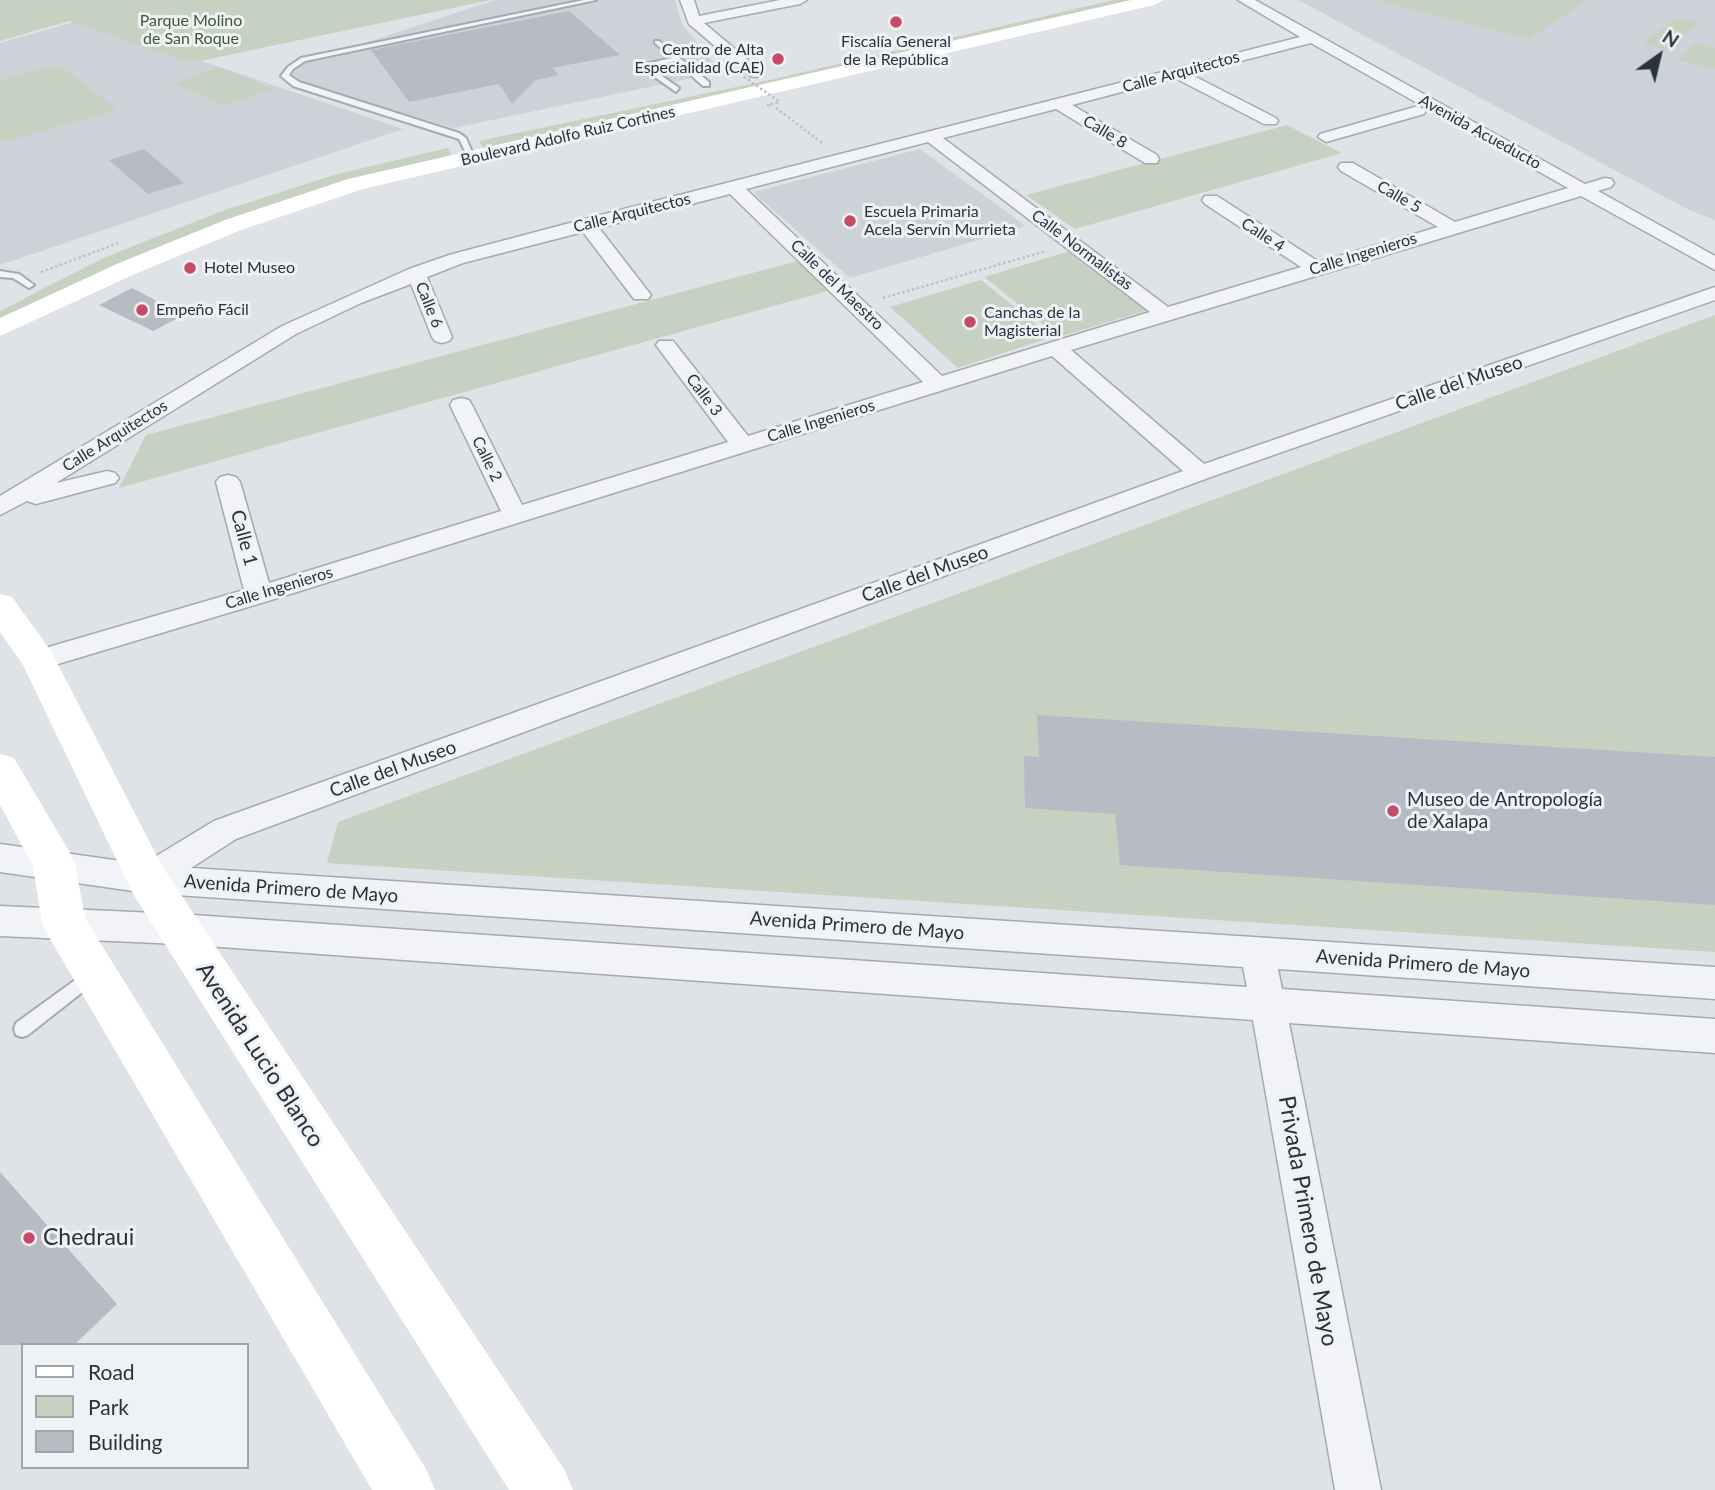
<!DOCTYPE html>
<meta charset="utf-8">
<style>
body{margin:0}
#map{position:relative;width:1715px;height:1490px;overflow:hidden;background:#dfe3e7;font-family:Lato,sans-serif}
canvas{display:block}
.legend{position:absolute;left:21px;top:1343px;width:228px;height:126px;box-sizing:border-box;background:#eef2f5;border:2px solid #9fa5ab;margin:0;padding:9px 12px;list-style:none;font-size:21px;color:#29323d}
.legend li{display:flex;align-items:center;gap:14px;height:35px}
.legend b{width:35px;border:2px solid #9fa5ab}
.north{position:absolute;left:1624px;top:21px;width:70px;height:70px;-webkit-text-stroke:5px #eef2f5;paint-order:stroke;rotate:34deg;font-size:19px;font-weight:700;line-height:28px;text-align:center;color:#29323d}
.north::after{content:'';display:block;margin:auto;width:24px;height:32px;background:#29323d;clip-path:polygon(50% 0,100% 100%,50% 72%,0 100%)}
</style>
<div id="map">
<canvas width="1715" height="1490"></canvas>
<ul class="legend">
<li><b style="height:9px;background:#fff"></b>Road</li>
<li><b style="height:19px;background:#c6d1c1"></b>Park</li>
<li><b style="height:19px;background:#b7bcc4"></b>Building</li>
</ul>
<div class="north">N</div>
</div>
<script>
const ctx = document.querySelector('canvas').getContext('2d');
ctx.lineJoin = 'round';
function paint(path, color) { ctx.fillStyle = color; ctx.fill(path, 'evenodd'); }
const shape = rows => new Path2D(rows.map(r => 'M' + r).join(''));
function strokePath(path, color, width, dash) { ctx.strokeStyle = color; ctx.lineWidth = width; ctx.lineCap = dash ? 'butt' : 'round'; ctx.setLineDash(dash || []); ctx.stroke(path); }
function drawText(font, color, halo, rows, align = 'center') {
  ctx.font = font + ' Lato,sans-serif'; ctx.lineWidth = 6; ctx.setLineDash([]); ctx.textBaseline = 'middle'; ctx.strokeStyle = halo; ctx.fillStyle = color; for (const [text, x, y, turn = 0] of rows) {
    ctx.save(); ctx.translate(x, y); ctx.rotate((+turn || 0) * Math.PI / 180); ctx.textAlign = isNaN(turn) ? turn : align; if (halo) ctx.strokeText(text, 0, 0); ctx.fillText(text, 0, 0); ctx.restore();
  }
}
paint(shape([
 [495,0,675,0,682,24,721,72,454,128,306,84,292,74,304,63],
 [1298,0,1715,0,1715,220,1689,210],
 [81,20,403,129,0,265,0,43],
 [920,149,1026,226,850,278,753,192]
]), '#cdd2d9');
paint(shape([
 [0,0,491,0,190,63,69,21,0,41],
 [1114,0,1142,0,485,150,479,141,765,81],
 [1386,0,1587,0,1528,39,1382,2],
 [1676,18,1699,23,1666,50,1643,44],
 [1696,43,1715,47,1715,69,1678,60],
 [59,65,118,110,0,143,0,80],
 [219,67,273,89,225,106,173,83],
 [1287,125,1342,153,1075,229,1026,195],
 [448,148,451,155,340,183,0,327,0,311,103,258,222,211,337,174],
 [1070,251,1148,310,1059,337,984,277],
 [801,260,831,290,119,488,146,435],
 [981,280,1052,337,958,368,890,307],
 [1715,315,1715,952,327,863,338,822]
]), '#c6d1c1');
paint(shape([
 [569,11,620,55,552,68,559,75,536,80,512,104,499,84,409,102,371,50],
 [144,149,184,183,148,194,109,160],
 [132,288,184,315,153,331,99,305],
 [1037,715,1715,757,1715,905,1120,865,1115,814,1025,808,1024,756,1039,757],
 [0,1172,117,1304,74,1345,0,1345]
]), '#b7bcc4');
const service = shape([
 [584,0,596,0,305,61,293,69,289,75,299,82,459,133,466,138,475,159,469,159,459,139,453,137,293,86,281,76,288,67,301,58,584,0],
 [655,41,659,41,709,82,709,86,703,86,675,61,649,67,679,88,676,92,641,67,641,65,672,58,655,43,655,41],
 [0,271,19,274,34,285,29,288,13,278,0,277,0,271],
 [93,967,99,969,101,974,99,979,28,1035,22,1037,16,1035,14,1029,16,1023,93,967]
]);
const minor = shape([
 [680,0,694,0,699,16,780,0,807,0,800,4,704,23,760,70,762,73,760,76,755,77,750,76,689,24,680,0],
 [1238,0,1255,0,1585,184,1605,178,1611,179,1614,183,1611,187,1598,191,1715,256,1715,270,1581,196,1071,350,1204,464,1715,287,1715,300,1208,478,236,839,191,868,1715,967,1715,999,1278,969,1282,989,1715,1019,1715,1053,1289,1023,1381,1490,1335,1490,1253,1020,178,944,0,936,0,906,178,914,1247,987,1243,967,147,893,0,872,0,844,143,864,214,821,1183,471,1052,356,268,601,38,670,28,667,24,660,28,653,244,590,216,482,220,477,228,475,236,477,240,482,269,583,501,511,450,405,453,400,461,398,469,400,472,405,522,505,728,442,659,349,656,345,659,341,673,341,748,436,923,382,730,194,599,228,651,295,648,299,634,299,583,232,463,263,427,277,452,337,449,341,442,343,435,341,432,337,411,284,361,303,296,334,56,483,107,471,115,473,119,478,115,483,36,504,27,501,0,515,0,496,282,326,409,269,449,255,581,220,1300,37,1238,0],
 [1311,43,1568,188,1455,222,1353,163,1341,163,1338,167,1341,171,1438,227,1319,262,1217,196,1205,196,1202,200,1205,204,1301,267,1168,307,943,138,1056,109,1145,163,1157,163,1159,159,1157,155,1072,105,1175,78,1264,124,1276,124,1278,121,1276,118,1190,74,1311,43],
 [928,142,1150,312,942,376,746,189,928,142],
 [1418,106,1426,111,1424,114,1326,142,1318,137,1320,134,1418,106]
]);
strokePath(service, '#a5aab1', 4);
strokePath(minor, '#a5aab1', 3);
strokePath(shape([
 [776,108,822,143],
 [41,272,121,242],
 [883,298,1046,251]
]), '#bdc1c6', 2.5, [2.5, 2.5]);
paint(service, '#f1f3f6');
paint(minor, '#f1f3f6');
paint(shape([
 [1131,0,1163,0,1154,5,363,189,241,230,137,273,0,336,0,318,119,263,225,220,348,179,1131,0],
 [0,594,12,597,51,651,162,866,564,1469,573,1490,509,1490,132,892,23,665,0,632,0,594],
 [0,754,14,758,69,851,75,864,85,918,426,1469,435,1490,372,1490,49,937,42,923,33,866,0,805,0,754]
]), '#fff');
strokePath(shape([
 [733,73,728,69,731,68,780,102],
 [770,106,768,105,780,102]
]), '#bdc1c6', 2.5, [2.5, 2.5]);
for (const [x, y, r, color] of [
 [896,22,7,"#c54b66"],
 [778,59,7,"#c54b66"],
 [850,221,7,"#c54b66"],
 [190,268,7,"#c54b66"],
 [142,310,7,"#c54b66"],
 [970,322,7,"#c54b66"],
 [1393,811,7,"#c54b66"],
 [29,1238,7,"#c54b66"]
]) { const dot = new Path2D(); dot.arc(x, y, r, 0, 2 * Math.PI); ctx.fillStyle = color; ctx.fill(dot); strokePath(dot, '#eef2f5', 2.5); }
drawText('16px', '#405837', '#eef2f5', [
 ["Parque Molino",191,21],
 ["de San Roque",191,39]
]);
drawText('16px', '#29323d', '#eef2f5', [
 ["Fiscalía General",896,42,"center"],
 ["de la República",896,60,"center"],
 ["Centro de Alta",764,50,"right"],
 ["Especialidad (CAE)",764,68,"right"],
 ["Escuela Primaria",864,212],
 ["Acela Servín Murrieta",864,230],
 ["Hotel Museo",204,268],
 ["Empeño Fácil",156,310],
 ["Canchas de la",984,313],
 ["Magisterial",984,331]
], 'left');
drawText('16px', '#29323d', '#eef2f5', [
 ["Calle Arquitectos",1181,72,-15],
 ["Calle 8",1105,132,31],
 ["Avenida Acueducto",1480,132,29],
 ["Boulevard Adolfo Ruiz Cortines",568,136,-13],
 ["Calle 5",1399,197,30],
 ["Calle Arquitectos",632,213,-14],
 ["Calle 4",1263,235,33],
 ["Calle Normalistas",1082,250,37],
 ["Calle Ingenieros",1363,254,-17],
 ["Calle del Maestro",837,285,44],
 ["Calle 6",429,305,68],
 ["Calle 3",704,395,53],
 ["Calle Ingenieros",821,421,-17],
 ["Calle Arquitectos",115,436,-32],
 ["Calle 2",487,459,64],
 ["Calle Ingenieros",279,588,-17]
]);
drawText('19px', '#29323d', '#eef2f5', [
 ["Calle del Museo",1459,383,-19],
 ["Calle 1",244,538,75],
 ["Calle del Museo",925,574,-20],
 ["Calle del Museo",393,769,-20],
 ["Avenida Primero de Mayo",291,889,4],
 ["Avenida Primero de Mayo",857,926,4],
 ["Avenida Primero de Mayo",1423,964,4]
]);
drawText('19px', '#29323d', '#eef2f5', [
 ["Museo de Antropología",1407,800],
 ["de Xalapa",1407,822]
], 'left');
drawText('23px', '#29323d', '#eef2f5', [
 ["Avenida Lucio Blanco",260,1055,57],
 ["Privada Primero de Mayo",1308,1221,80]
]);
drawText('23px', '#29323d', '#eef2f5', [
 ["Chedraui",43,1238]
], 'left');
</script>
